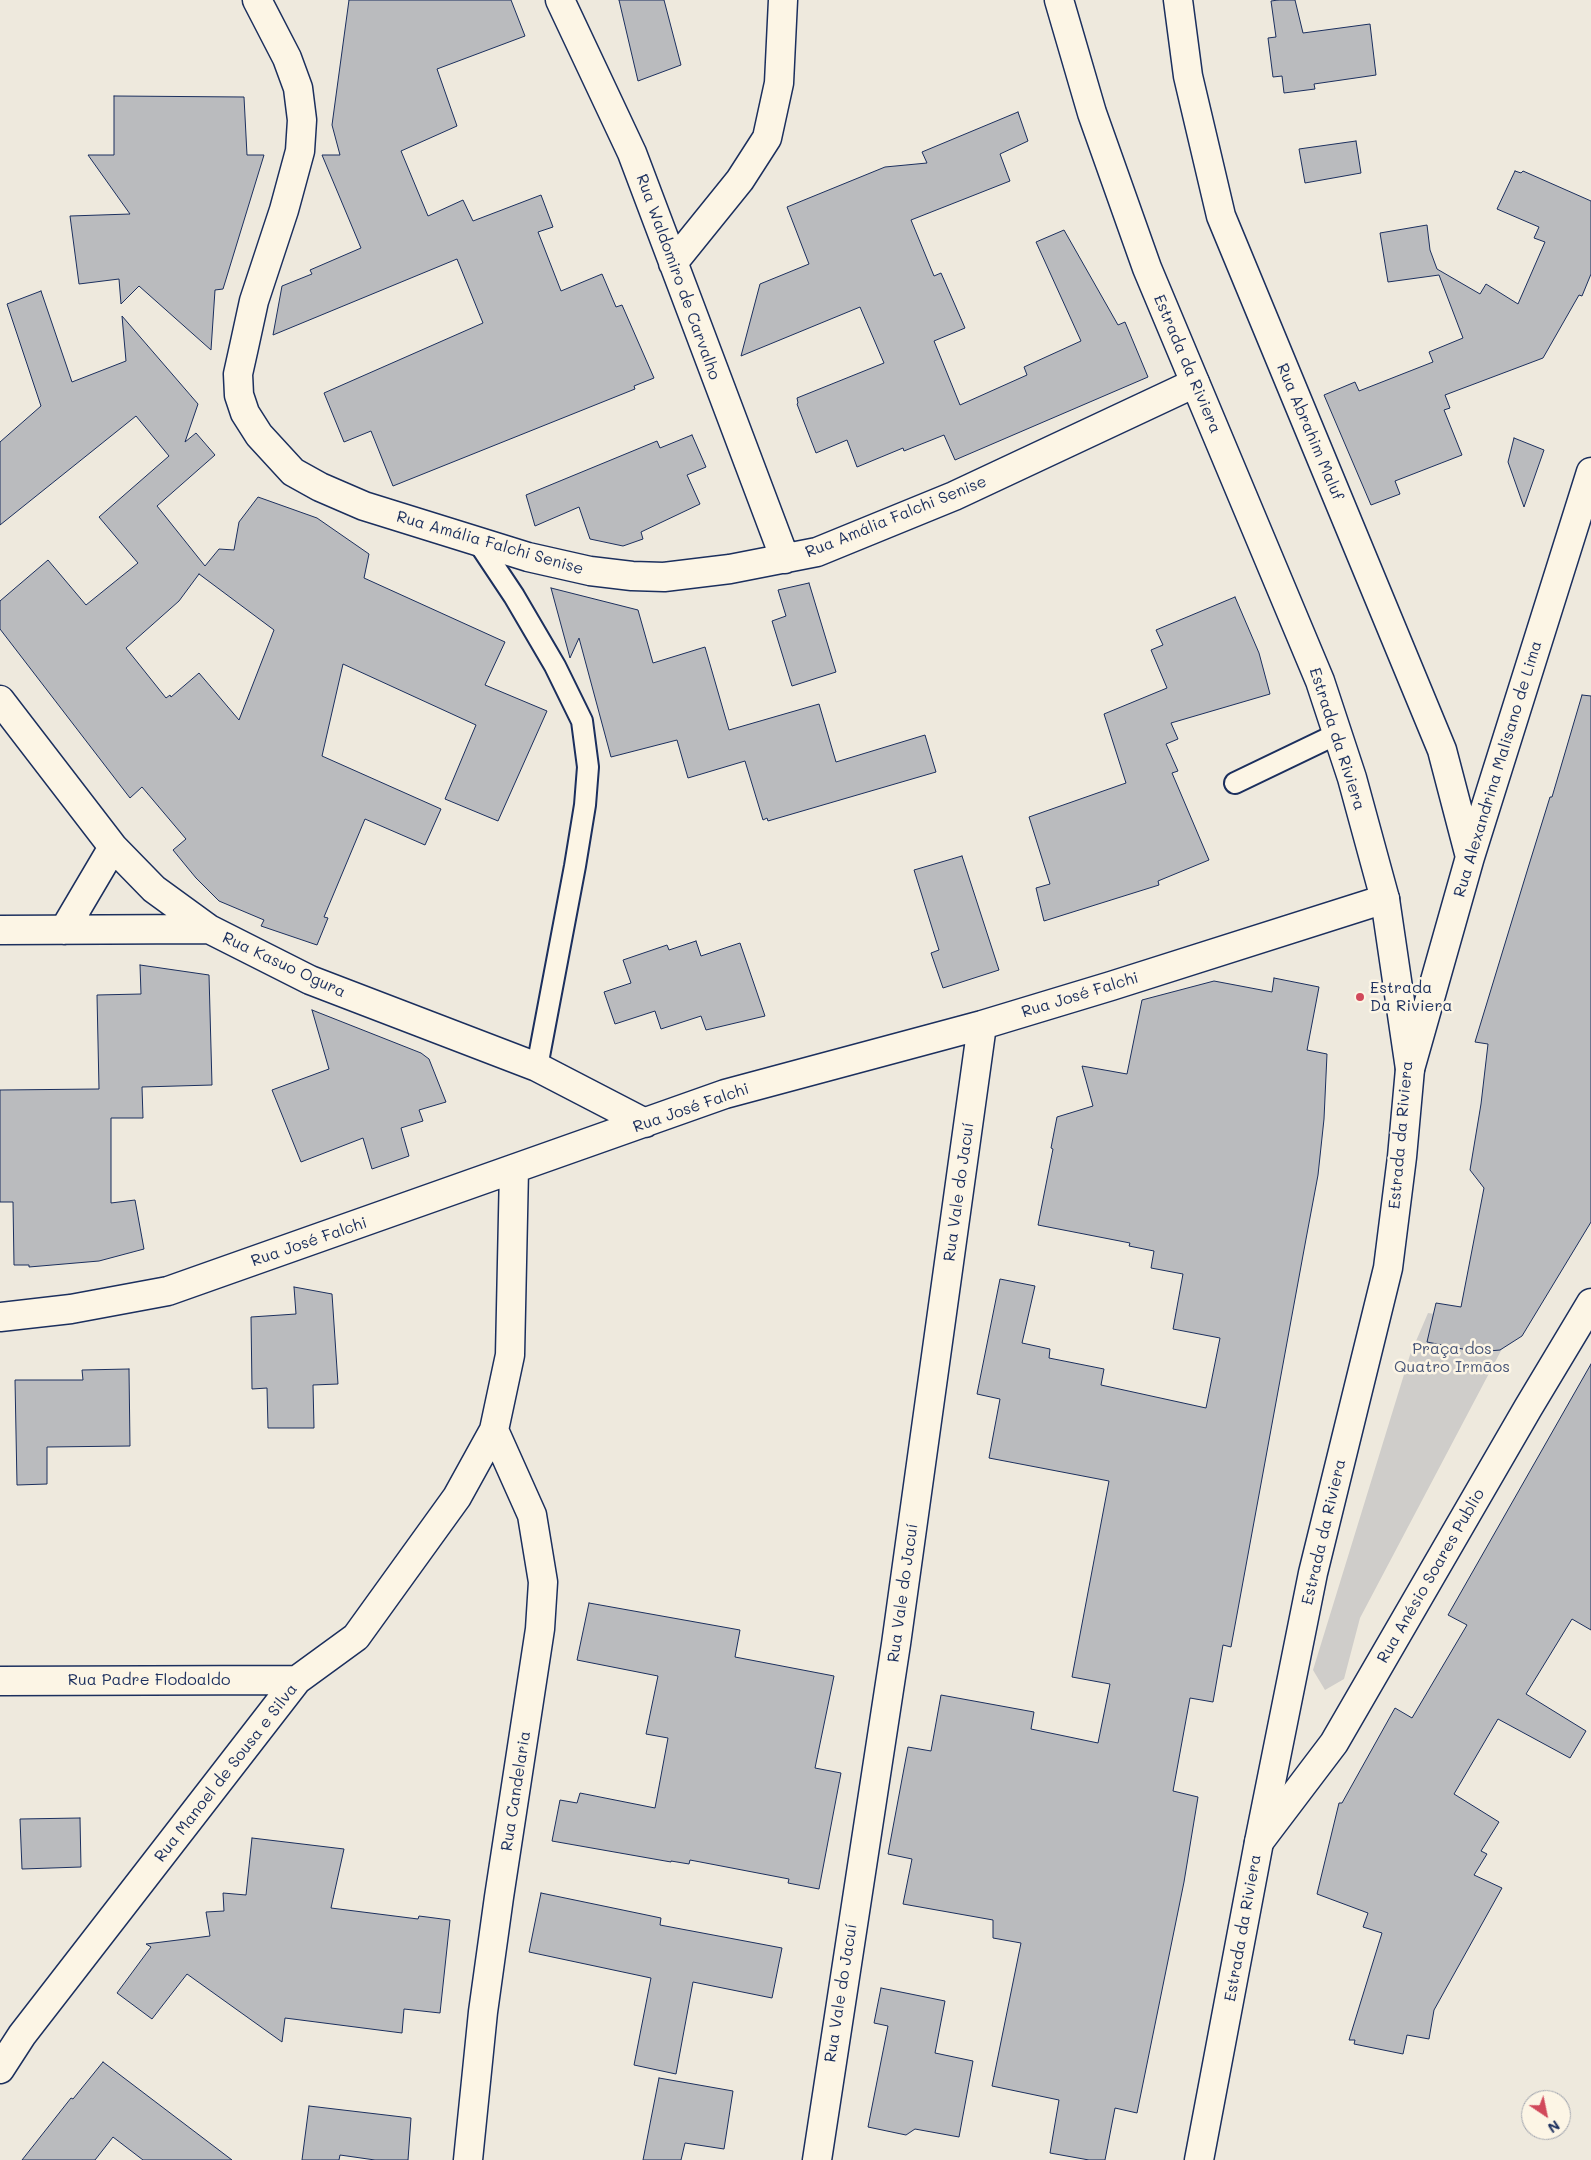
<!DOCTYPE html>
<meta charset="utf-8">
<style>
body{margin:0}
#map{position:relative;width:1591px;height:2160px;overflow:hidden;background:#eee9dd;font-family:Mali,sans-serif}
canvas{display:block}
.north{position:absolute;left:1521px;top:2090px;width:50px;height:50px;box-sizing:border-box;background:#fcf5e5;border:1px solid #a2a6af;border-radius:50%;rotate:146deg;font-size:14px;font-weight:700;line-height:20px;text-align:center;color:#1b2f5e}
.north::after{content:'';display:block;margin:auto;width:18px;height:22px;background:#d1495b;clip-path:polygon(50% 0,100% 100%,50% 72%,0 100%)}
</style>
<div id="map">
<canvas width="1591" height="2160"></canvas>
<div class="north">N</div>
</div>
<script>
const ctx = document.querySelector('canvas').getContext('2d');
ctx.lineJoin = 'round';
function paint(path, color) { ctx.fillStyle = color; ctx.fill(path, 'evenodd'); }
const shape = rows => new Path2D(rows.map(r => 'M' + r).join(''));
function strokePath(path, color, width, dash) { ctx.strokeStyle = color; ctx.lineWidth = width; ctx.lineCap = dash ? 'butt' : 'round'; ctx.setLineDash(dash || []); ctx.stroke(path); }
function drawText(font, color, halo, rows, align = 'center') {
  ctx.font = font + ' Mali,sans-serif'; ctx.lineWidth = 5; ctx.setLineDash([]); ctx.textBaseline = 'middle'; ctx.strokeStyle = halo; ctx.fillStyle = color; for (const [text, x, y, turn = 0] of rows) {
    ctx.save(); ctx.translate(x, y); ctx.rotate((+turn || 0) * Math.PI / 180); ctx.textAlign = isNaN(turn) ? turn : align; if (halo) ctx.strokeText(text, 0, 0); ctx.fillText(text, 0, 0); ctx.restore();
  }
}
paint(shape([
 [1428,1313,1514,1326,1360,1618,1344,1679,1325,1690,1313,1670,1410,1355]
]), '#cfcdca');
const building = shape([
 [349,0,511,0,525,36,437,69,457,126,401,151,428,216,463,200,473,221,541,195,553,227,538,232,561,291,602,274,616,307,622,305,654,378,634,386,635,389,393,486,371,431,344,442,324,393,483,323,457,259,273,335,282,286,312,274,310,270,361,248,322,155,340,155,332,125,349,0],
 [619,0,664,0,681,65,638,81,619,0],
 [1278,0,1295,0,1303,33,1370,24,1376,75,1314,84,1315,89,1284,93,1282,76,1273,77,1268,38,1276,37,1271,1,1278,0],
 [114,96,244,97,247,155,264,155,223,289,215,290,211,350,139,286,121,304,119,279,79,284,70,216,130,214,88,155,114,155,114,96],
 [1018,112,1028,141,1000,154,1010,181,911,220,934,276,941,273,965,328,934,341,960,405,1027,375,1024,367,1081,341,1036,242,1064,230,1118,325,1125,322,1148,377,955,460,944,435,904,451,903,448,857,467,847,440,816,453,797,404,798,403,797,398,884,363,860,307,741,356,760,284,809,264,787,207,885,167,927,163,922,152,1018,112],
 [1356,141,1361,173,1305,183,1299,149,1356,141],
 [1515,171,1521,173,1523,171,1591,201,1591,274,1582,296,1579,295,1543,358,1445,395,1450,408,1444,410,1462,455,1395,481,1400,494,1371,505,1324,395,1355,382,1359,391,1433,362,1429,352,1463,338,1439,275,1388,282,1380,233,1427,225,1430,250,1437,269,1480,294,1486,284,1518,304,1545,242,1534,238,1539,227,1497,209,1515,171],
 [41,291,72,382,126,361,122,316,198,404,185,442,196,433,215,455,157,506,205,566,219,549,234,550,239,522,258,497,317,518,369,554,364,578,505,642,485,685,547,711,498,821,445,799,476,725,343,664,322,756,441,809,425,845,365,819,324,917,328,918,317,945,261,926,264,920,219,901,196,878,173,850,186,839,142,787,130,798,0,629,0,601,48,560,86,605,138,563,99,517,169,456,136,416,0,525,0,442,41,406,7,304,41,291],
 [199,574,274,630,239,720,199,673,171,697,170,695,166,698,126,648,179,601,199,574],
 [692,435,706,467,687,475,700,504,641,532,643,539,623,546,590,539,579,507,535,526,526,495,657,441,660,448,692,435],
 [1514,438,1544,450,1524,507,1508,462,1514,438],
 [809,583,836,672,792,686,772,621,786,616,778,590,809,583],
 [551,588,638,610,653,663,705,647,729,730,819,704,836,762,925,735,936,772,768,821,767,818,763,820,745,761,688,778,677,740,611,757,579,638,570,658,551,588],
 [1235,597,1259,653,1270,694,1171,723,1178,739,1166,744,1178,771,1172,773,1209,860,1158,881,1159,885,1044,921,1036,888,1050,884,1029,817,1126,783,1104,714,1167,688,1151,650,1163,645,1156,630,1235,597],
 [1582,695,1591,696,1591,1222,1522,1336,1500,1350,1478,1352,1427,1342,1436,1303,1461,1307,1484,1188,1470,1170,1481,1104,1488,1044,1475,1042,1528,868,1550,797,1552,797,1582,695],
 [962,856,999,970,943,988,931,953,939,950,914,870,962,856],
 [696,941,701,956,740,943,765,1016,706,1030,701,1016,661,1029,655,1011,615,1024,604,992,631,983,623,960,667,945,669,950,696,941],
 [140,965,209,975,212,1085,142,1087,143,1118,111,1118,111,1203,135,1200,144,1249,99,1261,29,1267,29,1265,14,1265,13,1202,0,1202,0,1090,99,1089,97,995,141,994,140,965],
 [1274,978,1319,987,1307,1050,1327,1054,1324,1119,1318,1175,1306,1239,1231,1647,1223,1645,1213,1702,1190,1698,1173,1791,1198,1797,1184,1882,1137,2113,1115,2108,1105,2160,1089,2160,1050,2153,1059,2100,992,2086,1021,1943,993,1938,993,1920,903,1904,912,1859,888,1854,908,1747,931,1751,941,1695,1034,1712,1031,1729,1098,1743,1110,1684,1072,1677,1109,1481,989,1458,1000,1399,977,1394,1000,1279,1035,1286,1022,1343,1050,1349,1049,1358,1104,1369,1101,1385,1206,1408,1220,1338,1173,1329,1183,1274,1151,1268,1154,1251,1129,1246,1130,1243,1038,1225,1053,1149,1051,1148,1057,1117,1093,1106,1082,1066,1127,1074,1142,1000,1214,981,1272,992,1274,978],
 [312,1010,421,1053,429,1059,446,1102,419,1110,423,1121,401,1128,409,1156,372,1169,363,1138,301,1162,272,1090,329,1069,312,1010],
 [294,1287,332,1294,338,1384,313,1385,314,1428,268,1428,267,1388,252,1389,251,1317,296,1314,294,1287],
 [1591,1364,1591,1630,1572,1619,1526,1694,1586,1731,1570,1758,1498,1719,1454,1794,1499,1822,1481,1851,1487,1854,1474,1875,1502,1888,1434,2010,1429,2039,1407,2035,1403,2054,1354,2044,1355,2040,1349,2040,1382,1933,1363,1927,1368,1913,1317,1894,1339,1803,1342,1803,1395,1708,1412,1718,1467,1625,1448,1615,1591,1364],
 [129,1369,130,1446,47,1447,47,1484,17,1485,15,1380,83,1380,82,1370,129,1369],
 [589,1603,740,1630,735,1657,834,1676,815,1768,841,1773,819,1889,788,1883,789,1879,690,1860,689,1864,671,1861,671,1862,552,1841,560,1800,577,1803,580,1793,655,1808,668,1738,646,1734,658,1676,577,1660,589,1603],
 [80,1818,81,1867,22,1869,20,1819,80,1818],
 [252,1838,344,1849,331,1908,418,1919,419,1916,450,1920,440,2013,404,2009,402,2033,285,2018,282,2042,187,1974,152,2019,117,1993,151,1947,146,1944,210,1936,206,1912,224,1911,223,1893,246,1895,252,1838],
 [541,1893,661,1918,660,1925,782,1948,772,1998,693,1982,676,2074,634,2065,651,1978,529,1952,541,1893],
 [881,1988,945,2001,935,2053,973,2061,959,2137,915,2129,906,2135,868,2127,888,2026,874,2023,881,1988],
 [103,2062,232,2160,143,2160,113,2137,95,2160,22,2160,71,2098,73,2099,103,2062],
 [659,2078,733,2091,724,2149,685,2143,681,2160,643,2160,659,2078],
 [309,2106,411,2118,408,2160,375,2160,340,2155,339,2160,302,2160,309,2106]
]);
paint(building, '#babbbe');
strokePath(building, '#1b2f5e', 1);
const service = shape([
 [478,542,514,596,555,666,582,721,588,767,585,805,575,866,537,1067],
 [1235,783,1337,734]
]);
const minor = shape([
 [257,0,287,58,298,88,302,120,300,151,284,210,254,301,244,347,238,374,239,395,245,413,259,435,293,472,320,487,364,506,528,557,590,571,632,576,664,577,730,569,817,552,954,496,1195,383],
 [560,0,632,153,785,559],
 [1178,0,1188,76,1221,216,1442,750,1470,857],
 [673,263,740,180,767,138,779,83,783,0],
 [0,700,113,847,154,889,209,929,310,980,537,1067,645,1123],
 [0,930,209,929],
 [64,930,113,847],
 [1410,1069,1470,857,1591,472],
 [0,1317,71,1309,168,1291,725,1094,982,1025,1111,986,1385,899],
 [0,1681,297,1680],
 [1259,1842,1334,1743,1528,1408,1591,1303],
 [0,2069,22,2035,297,1680,356,1637,457,1497,494,1430,510,1355,514,1169],
 [468,2160,483,2012,499,1897,540,1629,543,1582,532,1515,494,1430],
 [817,2160,896,1644,982,1025]
]);
const tertiary = shape([
 [1059,0,1092,113,1147,268,1320,681,1352,778,1385,899,1410,1069,1402,1157,1388,1268,1313,1573,1259,1842,1199,2160]
]);
strokePath(service, '#1b2f5e', 24);
strokePath(minor, '#1b2f5e', 31);
strokePath(tertiary, '#1b2f5e', 31);
strokePath(service, '#fcf5e5', 20);
strokePath(minor, '#fcf5e5', 28);
strokePath(tertiary, '#fcf5e5', 28);
for (const [x, y, r, color] of [
 [1360,997,5,"#d1495b"]
]) { const dot = new Path2D(); dot.arc(x, y, r, 0, 2 * Math.PI); ctx.fillStyle = color; ctx.fill(dot); strokePath(dot, '#fcf5e5', 2); }
drawText('16px', '#1b2f5e', '#fcf5e5', [
 ["Rua Waldomiro de Carvalho",678,277,70],
 ["Estrada da Riviera",1187,364,67],
 ["Rua Abrahim Maluf",1310,432,67],
 ["Rua Amália Falchi Senise",896,517,-22],
 ["Rua Amália Falchi Senise",490,543,16],
 ["Estrada da Riviera",1337,739,72],
 ["Rua Alexandrina Malisano de Lima",1498,769,-73],
 ["Rua Kasuo Ogura",284,965,25],
 ["Rua José Falchi",1080,995,-17],
 ["Rua José Falchi",691,1108,-19],
 ["Estrada da Riviera",1401,1135,-85],
 ["Rua Vale do Jacuí",959,1192,-82],
 ["Rua José Falchi",309,1242,-19],
 ["Estrada da Riviera",1324,1532,-77],
 ["Rua Anésio Soares Publio",1431,1576,-60],
 ["Rua Vale do Jacuí",903,1593,-82],
 ["Rua Padre Flodoaldo",149,1680],
 ["Rua Manoel de Sousa e Silva",226,1773,-52],
 ["Rua Candelaria",516,1791,-81],
 ["Estrada da Riviera",1243,1928,-80],
 ["Rua Vale do Jacuí",841,1993,-81]
]);
drawText('16px', '#1b2f5e', '#fcf5e5', [
 ["Estrada",1370,988],
 ["Da Riviera",1370,1006]
], 'left');
drawText('16px', '#485679', '#fcf5e5', [
 ["Praça dos",1452,1349],
 ["Quatro Irmãos",1452,1367]
]);
</script>
